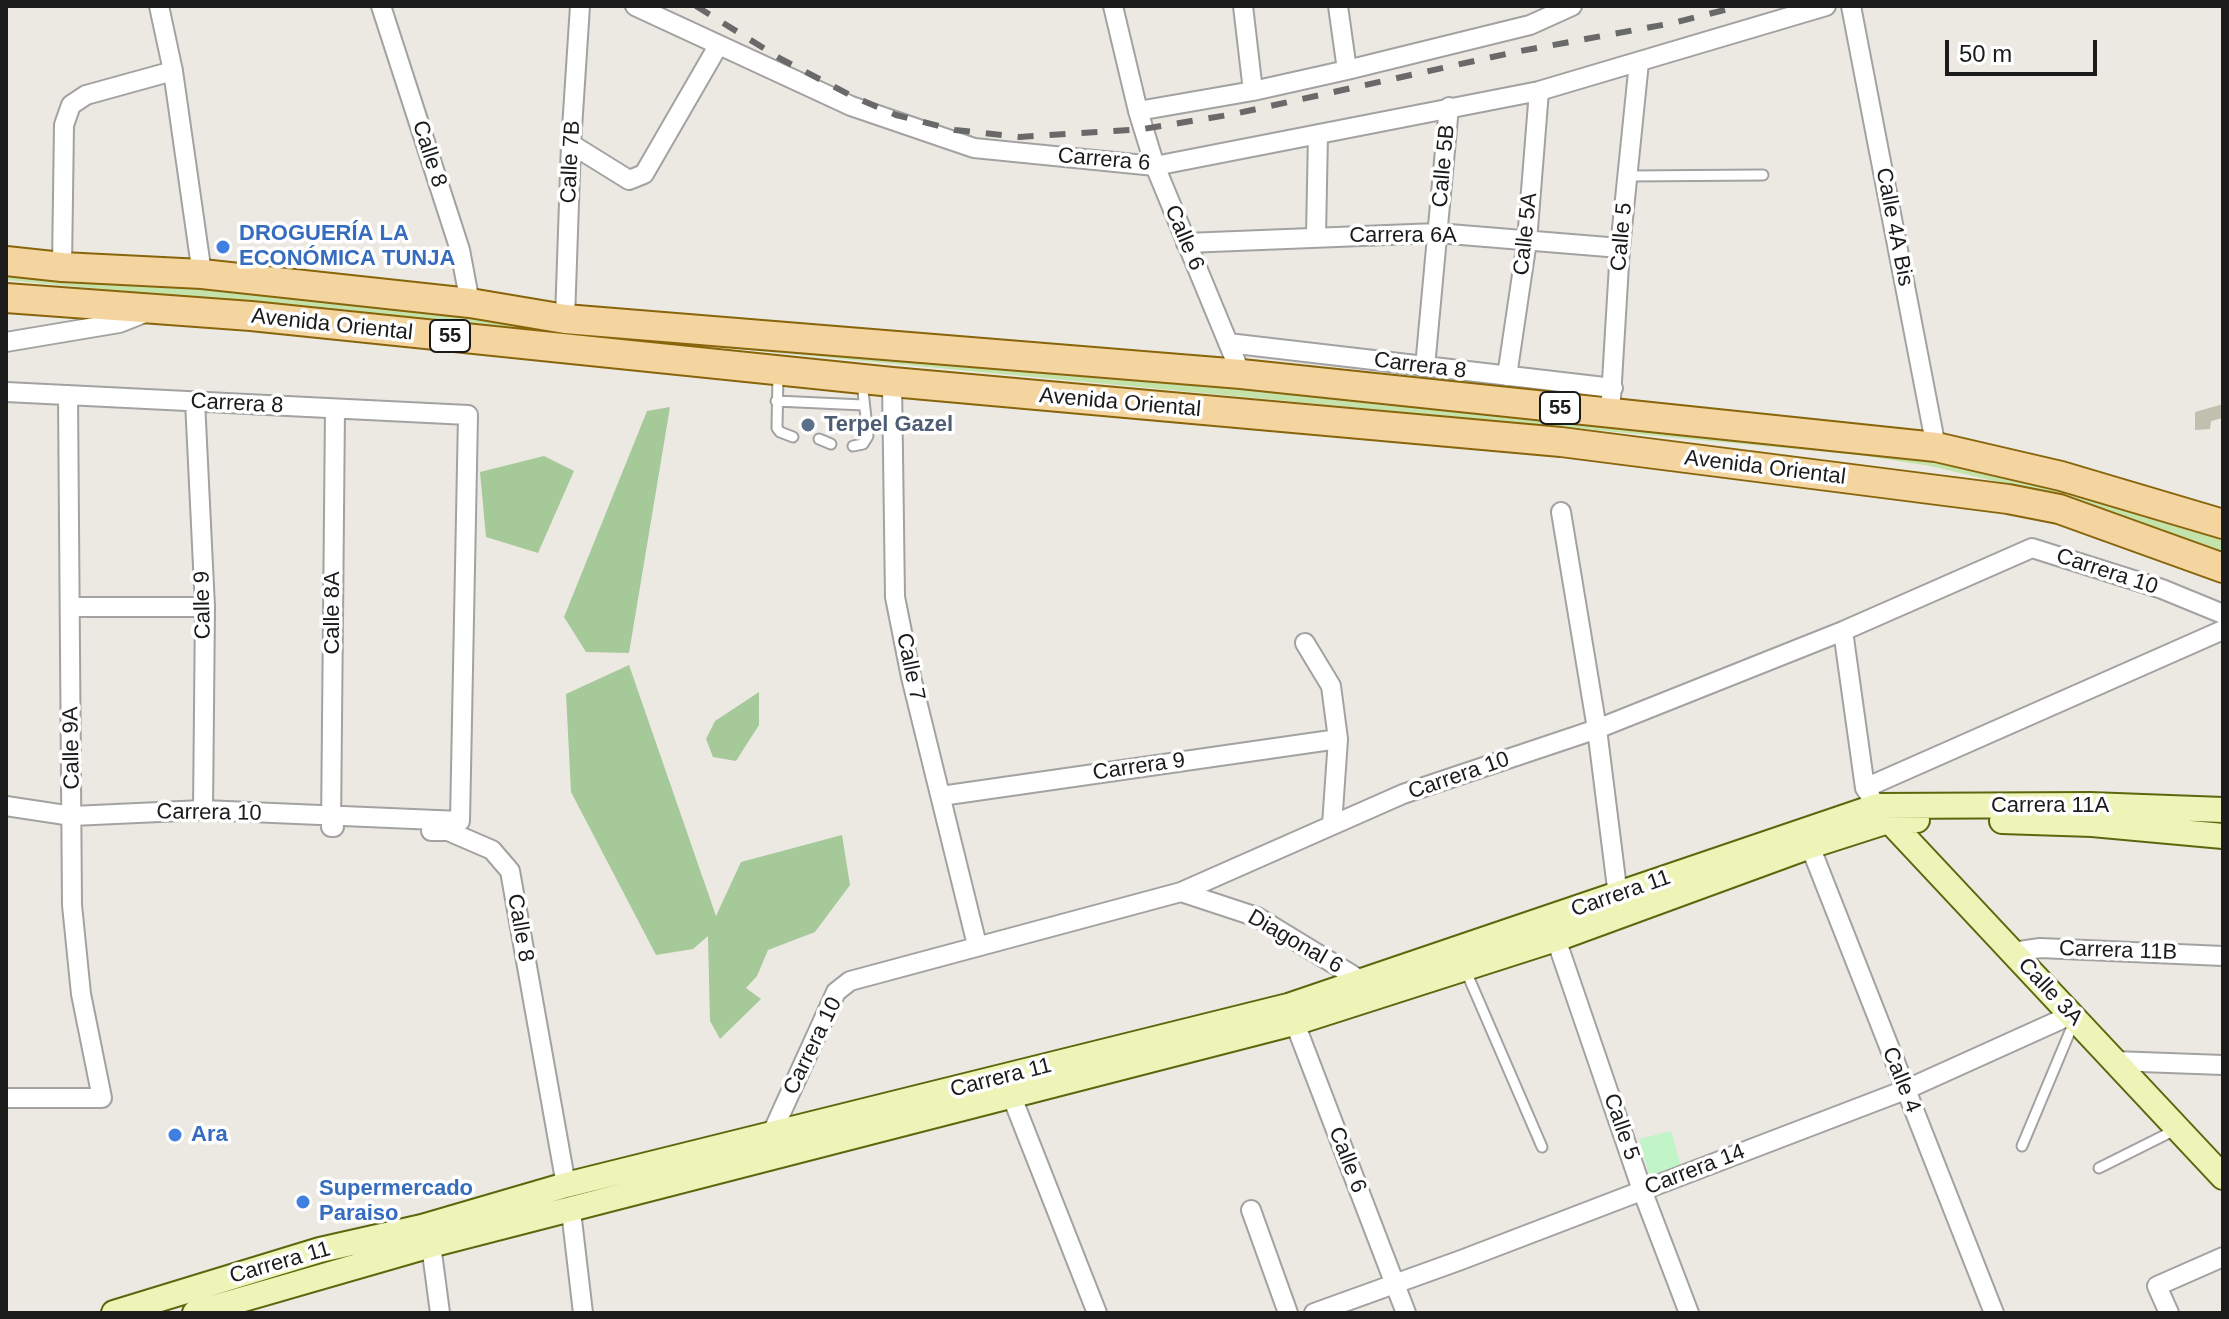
<!DOCTYPE html>
<meta charset="utf-8">
<style>
body{margin:0}
#map{position:relative;width:2229px;height:1319px;overflow:hidden;background:#ece9e2;font-family:Helvetica,sans-serif}
canvas{display:block}
.frame{position:absolute;inset:0;border:8px solid #1b1b1b;pointer-events:none}
.scale{position:absolute;left:1945px;top:40px;width:152px;height:36px;box-sizing:border-box;border:4px solid #1b1b1b;border-top:0;padding-left:10px;font-size:24px;line-height:28px;white-space:nowrap;color:#1b1b1b;-webkit-text-stroke:6px #fff;paint-order:stroke}
</style>
<div id="map">
<canvas width="2229" height="1319"></canvas>
<div class="frame"></div>
<div class="scale">50 m</div>
</div>
<script>
const ctx = document.querySelector('canvas').getContext('2d');
ctx.lineJoin = 'round';
function paint(path, color) { ctx.fillStyle = color; ctx.fill(path, 'evenodd'); }
const shape = rows => new Path2D(rows.map(r => 'M' + r).join(''));
function strokePath(path, color, width, dash) { ctx.strokeStyle = color; ctx.lineWidth = width; ctx.lineCap = dash ? 'butt' : 'round'; ctx.setLineDash(dash || []); ctx.stroke(path); }
function drawText(font, color, halo, rows, align = 'center') {
  ctx.font = font + ' Helvetica,sans-serif'; ctx.lineWidth = 7; ctx.setLineDash([]); ctx.textBaseline = 'middle'; ctx.strokeStyle = halo; ctx.fillStyle = color; for (const [text, x, y, turn = 0] of rows) {
    ctx.save(); ctx.translate(x, y); ctx.rotate((+turn || 0) * Math.PI / 180); ctx.textAlign = isNaN(turn) ? turn : align; if (halo) ctx.strokeText(text, 0, 0); ctx.fillText(text, 0, 0); ctx.restore();
  }
}
paint(shape([
 [2223,404,2223,418,2211,421,2210,429,2195,430,2195,412]
]), '#bfc0ae');
paint(shape([
 [6,264,1852,443,2020,476,2223,539,2223,555,2020,487,1930,466,1859,455,6,280]
]), '#c3e3ab');
paint(shape([
 [670,407,629,653,586,652,564,617,647,411],
 [544,456,574,471,538,553,486,537,480,472],
 [629,665,716,916,741,862,842,835,850,885,815,932,768,950,757,976,746,988,761,999,720,1039,710,1021,708,936,693,949,656,955,571,792,566,694],
 [759,692,759,725,736,761,713,757,706,739,715,721]
]), '#a5c999');
paint(shape([
 [1671,1131,1681,1167,1650,1178,1639,1139]
]), '#c1f4c7');
const lane = shape([
 [1629,176,1763,175],
 [778,373,777,428,780,432,793,437],
 [776,401,863,405],
 [819,439,831,444],
 [853,446,863,444,868,436,862,382],
 [1465,969,1542,1147],
 [2022,1146,2074,1022],
 [2099,1168,2175,1130]
]);
const street = shape([
 [159,6,173,71,202,274],
 [381,6,460,250,470,303],
 [635,6,851,106,974,148,1155,166,1539,91,1826,6],
 [1113,6,1138,111,1155,166,1241,374],
 [1243,6,1253,91],
 [1338,6,1347,70],
 [1851,6,1936,447],
 [1138,111,1253,91,1347,70,1530,25,1572,6],
 [571,144,629,180,644,174,718,46],
 [1316,236,1318,134],
 [1186,243,1437,233,1620,248],
 [62,267,64,125,71,105,86,95,173,71],
 [565,319,571,144,580,6],
 [6,342,119,323,147,312],
 [1228,343,1613,388],
 [1425,367,1449,107],
 [1507,376,1527,241,1539,91],
 [892,382,895,597,911,677,977,945],
 [6,392,468,415,460,821,203,810,72,816,6,806],
 [1611,398,1620,248,1639,62],
 [195,401,205,607,203,810],
 [1561,512,1597,729,1618,896],
 [70,607,205,607],
 [1843,631,1865,788,1871,797],
 [1305,643,1331,686,1338,739,1332,825],
 [1865,788,2223,630],
 [941,796,1338,739],
 [334,827,331,827,335,409],
 [431,831,448,831,492,850,510,871,566,1185],
 [1810,846,1994,1313],
 [1181,892,1257,917,1362,981],
 [1556,939,1642,1190,1689,1313],
 [2013,952,2040,948,2223,956],
 [1291,1013,1406,1313],
 [2114,1061,2223,1065],
 [1008,1087,1097,1313],
 [6,1098,102,1098,81,994,72,905,68,395],
 [771,1135,836,992,850,981,1181,892,1403,794,1597,729,1843,631,2032,548,2162,589,2223,614],
 [1251,1210,1288,1313],
 [571,1211,583,1313],
 [424,1235,431,1245,440,1313],
 [1314,1313,1461,1260,1905,1090,2071,1015],
 [2169,1313,2157,1286,2223,1257]
]);
const secondary = shape([
 [1883,814,2223,1177],
 [2002,821,2092,824,2223,836],
 [114,1313,320,1250,422,1227,566,1185,1288,1006,1877,806,2090,805,2223,810],
 [195,1313,431,1245,1294,1023,1556,939,1810,846,1888,821,1917,820]
]);
const primary = shape([
 [6,261,62,267,202,274,470,303,565,319,1241,374,1936,447,2061,476,2223,524],
 [6,298,251,316,892,382,1561,442,2008,499,2059,509,2223,568]
]);
strokePath(lane, '#a2a2a2', 13);
strokePath(street, '#a2a2a2', 22);
strokePath(secondary, '#59680d', 28);
strokePath(primary, '#88650b', 32);
strokePath(lane, '#fff', 9);
strokePath(street, '#fff', 18);
strokePath(secondary, '#eef4b8', 24);
strokePath(primary, '#f4d49f', 28);
strokePath(shape([
 [696,6,781,59,852,96,896,115,955,130,1020,137,1143,129,1234,114,1515,52,1673,23,1740,6]
]), '#696969', 6, [16, 16]);
for (const [x, y, r, color] of [
 [223,247,8,"#3f7fe0"],
 [808,425,8,"#5c6f8a"],
 [175,1135,8,"#3f7fe0"],
 [303,1202,8,"#3f7fe0"]
]) { const dot = new Path2D(); dot.arc(x, y, r, 0, 2 * Math.PI); ctx.fillStyle = color; ctx.fill(dot); strokePath(dot, '#fff', 3); }
for (const [x, y, w] of [
 [450,336,40],
 [1560,408,40]
]) { const box = new Path2D(); box.roundRect(x - w / 2, y - 16, w, 32, 6); ctx.fillStyle = '#fff'; ctx.fill(box); strokePath(box, '#1b1b1b', 2); }
drawText('bold 20px', '#1b1b1b', null, [
 ["55",450,336],
 ["55",1560,408]
]);
drawText('22px', '#1b1b1b', '#fff', [
 ["Calle 8",429,154,72],
 ["Carrera 6",1104,160,5],
 ["Calle 7B",571,162,-87],
 ["Calle 5B",1444,166,-85],
 ["Calle 4A Bis",1894,227,79],
 ["Calle 5A",1526,234,-84],
 ["Carrera 6A",1403,236],
 ["Calle 5",1622,237,-85],
 ["Calle 6",1184,238,67],
 ["Avenida Oriental",332,325,6],
 ["Carrera 8",1420,366,7],
 ["Avenida Oriental",1120,403,5],
 ["Carrera 8",237,404,3],
 ["Avenida Oriental",1765,468,7],
 ["Carrera 10",2107,572,18],
 ["Calle 9",203,605,-91],
 ["Calle 8A",333,613,-90],
 ["Calle 7",910,667,78],
 ["Calle 9A",72,748,-91],
 ["Carrera 9",1139,767,-8],
 ["Carrera 10",1459,776,-19],
 ["Carrera 11A",2050,806],
 ["Carrera 10",209,813,1],
 ["Carrera 11",1621,894,-19],
 ["Calle 8",520,928,80],
 ["Diagonal 6",1295,942,30],
 ["Carrera 11B",2118,951,2],
 ["Calle 3A",2050,992,47],
 ["Carrera 10",813,1046,-64],
 ["Carrera 11",1001,1078,-14],
 ["Calle 4",1901,1080,68],
 ["Calle 5",1621,1127,71],
 ["Calle 6",1347,1160,69],
 ["Carrera 14",1695,1170,-21],
 ["Carrera 11",280,1263,-16]
]);
drawText('bold 22px', '#366cbe', '#fff', [
 ["DROGUERÍA LA",239,234],
 ["ECONÓMICA TUNJA",239,259],
 ["Ara",191,1135],
 ["Supermercado",319,1189],
 ["Paraiso",319,1214]
], 'left');
drawText('bold 22px', '#4e5e75', '#fff', [
 ["Terpel Gazel",824,425]
], 'left');
</script>
